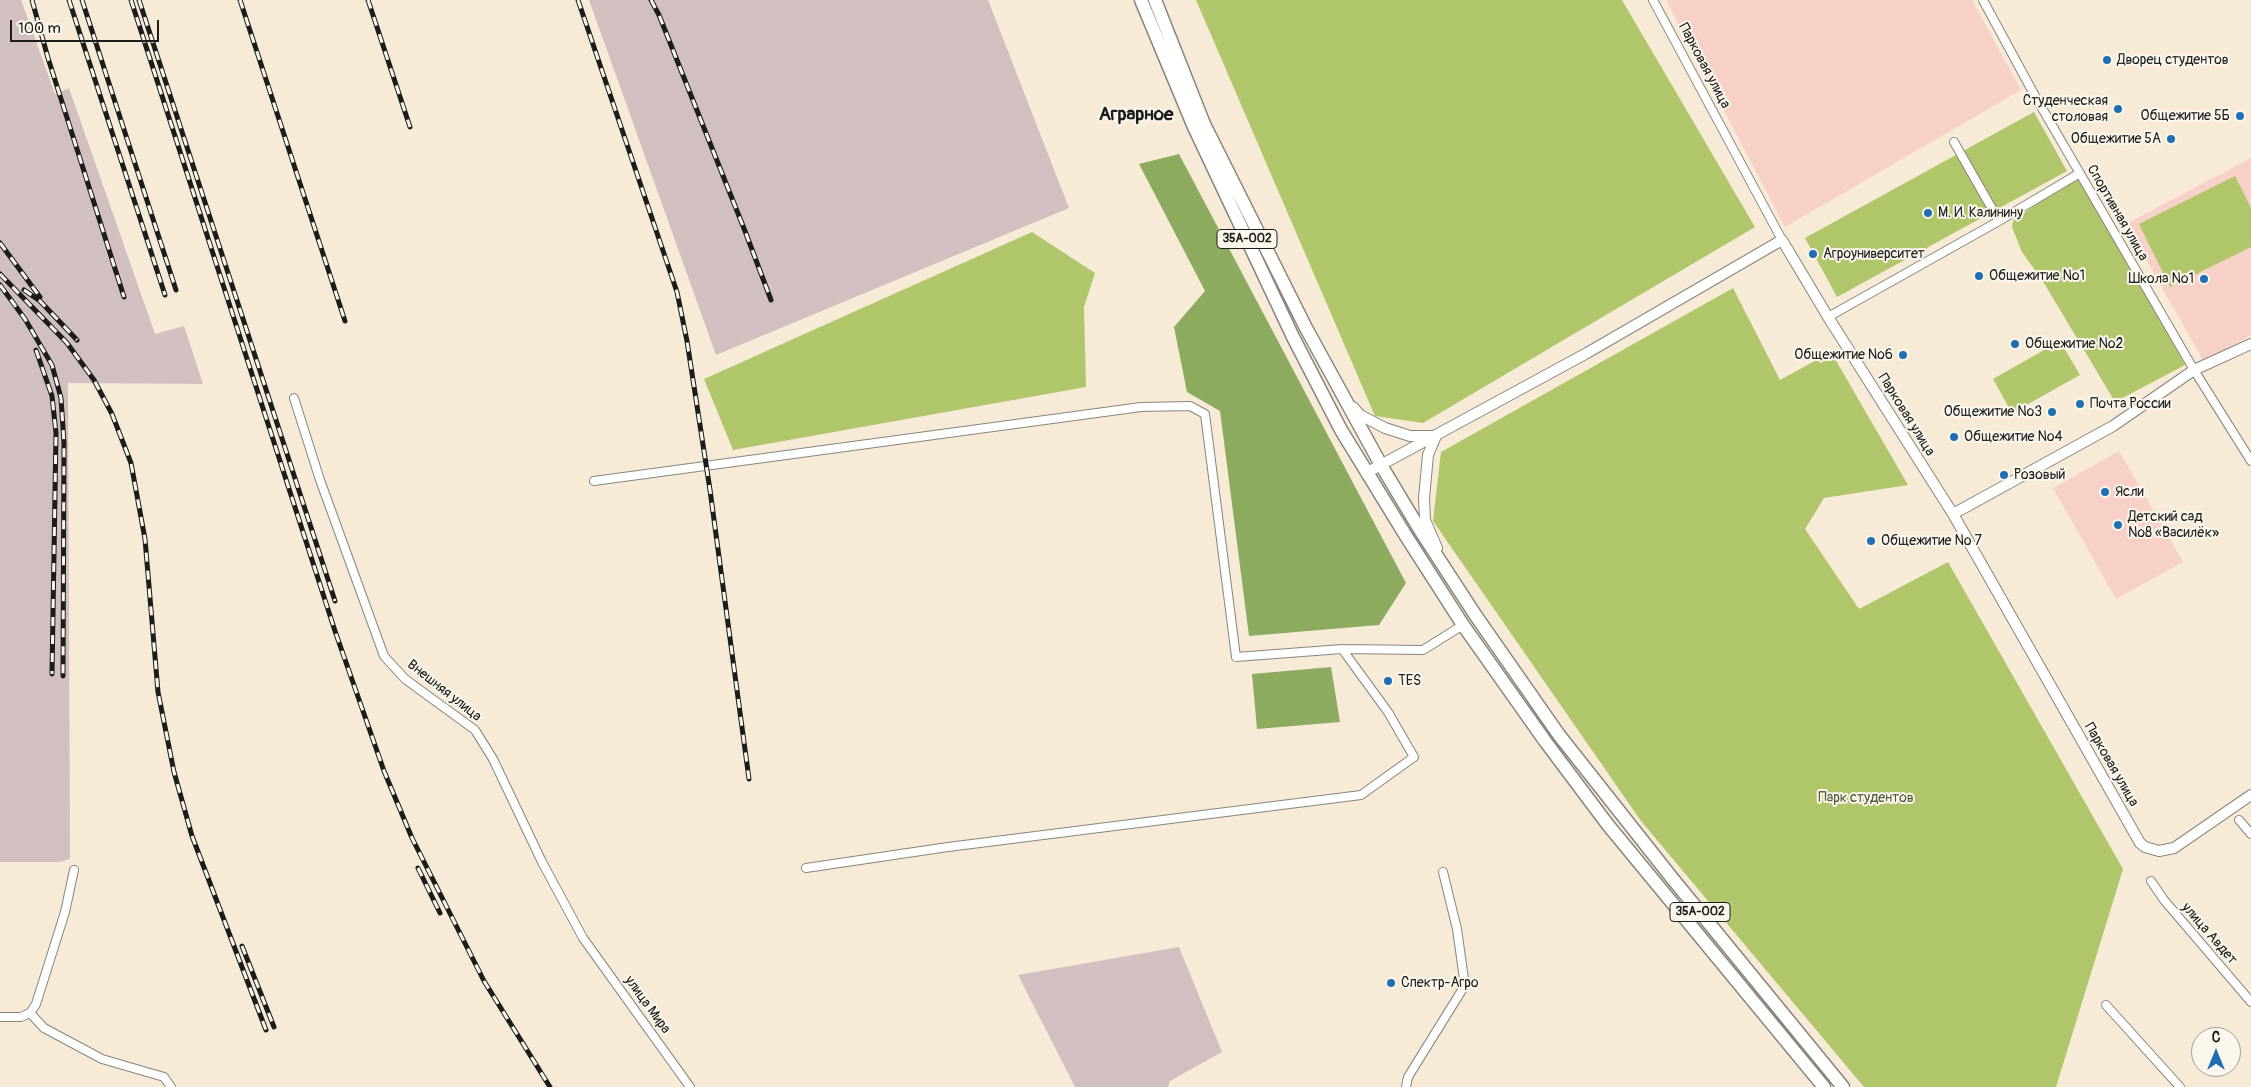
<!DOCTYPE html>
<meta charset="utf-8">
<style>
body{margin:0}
#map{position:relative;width:2251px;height:1087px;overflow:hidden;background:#f7ebd7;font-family:Pangolin,sans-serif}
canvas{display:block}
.north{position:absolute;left:2191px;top:1027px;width:50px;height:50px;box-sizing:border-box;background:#fbf7ec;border:1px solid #a29f99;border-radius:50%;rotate:0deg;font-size:14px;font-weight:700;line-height:20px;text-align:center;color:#1c1c1c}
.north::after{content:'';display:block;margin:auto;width:18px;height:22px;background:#1f6fb2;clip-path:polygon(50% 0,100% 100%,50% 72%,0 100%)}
.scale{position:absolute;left:10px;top:20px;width:149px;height:22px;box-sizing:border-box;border:2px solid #1c1c1c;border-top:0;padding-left:6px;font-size:15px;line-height:18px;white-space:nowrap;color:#1c1c1c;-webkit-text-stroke:4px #fbf7ec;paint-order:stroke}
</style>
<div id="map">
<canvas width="2251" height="1087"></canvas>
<div class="north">С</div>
<div class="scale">100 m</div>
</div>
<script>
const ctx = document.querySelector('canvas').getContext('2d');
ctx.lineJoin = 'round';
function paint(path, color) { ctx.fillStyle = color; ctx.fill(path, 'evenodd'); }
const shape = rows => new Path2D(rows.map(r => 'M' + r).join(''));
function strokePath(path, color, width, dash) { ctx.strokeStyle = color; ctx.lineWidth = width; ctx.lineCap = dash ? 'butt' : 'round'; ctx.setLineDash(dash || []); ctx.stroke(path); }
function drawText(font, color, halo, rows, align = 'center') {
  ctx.font = font + ' Pangolin,sans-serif'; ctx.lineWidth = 4; ctx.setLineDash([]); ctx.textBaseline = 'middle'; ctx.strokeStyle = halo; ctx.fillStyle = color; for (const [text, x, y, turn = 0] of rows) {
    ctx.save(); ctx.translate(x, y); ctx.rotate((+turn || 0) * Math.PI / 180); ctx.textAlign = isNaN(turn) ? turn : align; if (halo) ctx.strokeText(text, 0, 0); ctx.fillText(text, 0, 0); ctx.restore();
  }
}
paint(shape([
 [1666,0,1972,0,2021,90,1785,227],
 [2251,158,2251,335,2204,362,2126,224],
 [2119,451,2183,562,2116,599,2053,488]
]), '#f7d1c8');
paint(shape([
 [0,0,21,0,55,94,69,88,155,334,184,326,203,384,68,383,70,859,59,862,0,862],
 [589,0,988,0,1069,208,716,355],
 [1179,947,1222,1052,1170,1081,1168,1087,1075,1087,1018,975]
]), '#d2bfc0');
paint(shape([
 [1196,0,1622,0,1755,227,1423,423,1375,416],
 [2034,112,2067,171,1837,297,1805,238],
 [2080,173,2185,365,2115,402,2044,283,2022,252,2012,227,2013,221],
 [2235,176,2251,208,2251,247,2170,287,2139,224],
 [1032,232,1095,273,1084,307,1086,387,733,450,704,379],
 [1733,288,1780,380,1831,352,1908,485,1824,498,1805,529,1859,609,1948,562,2123,869,2056,1087,1864,1087,1641,821,1433,521,1441,452],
 [2060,341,2080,375,2012,413,1993,379]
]), '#b0c66b');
paint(shape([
 [1179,154,1406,583,1379,625,1249,636,1220,411,1187,392,1174,327,1205,291,1139,164],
 [1331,667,1340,722,1257,729,1252,674]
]), '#8cab5f');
const minor = shape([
 [1653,0,1782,240],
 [1983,0,2035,96,2194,370,2251,461],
 [1954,142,1999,221],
 [1828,317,1999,221,2080,173],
 [294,398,320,480,384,656,405,679,475,730,493,759,542,862,583,938,690,1087],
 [594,481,1141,407,1190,406,1205,414,1236,657,1342,649,1423,650,1463,625],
 [2239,820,2251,834],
 [806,868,948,847,1361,795,1414,757,1388,712,1342,649],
 [2151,881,2164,900,2251,1002],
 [2106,1005,2180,1087],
 [30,1013,44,1028,102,1059,164,1077,171,1087],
 [0,1017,21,1017,30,1013,36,1004,65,912,74,870],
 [1406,1087,1408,1077,1462,990,1464,979,1457,929,1443,872]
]);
const tertiary = shape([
 [1353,407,1360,415,1385,428,1410,436,1433,436],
 [1436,436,1428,455,1424,498,1425,520,1437,548],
 [1366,473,1587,353,1782,240,1828,317,1953,514,2140,843,2145,847,2159,851,2174,848,2251,795],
 [1953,514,2113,426,2194,370,2251,344]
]);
const primary = shape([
 [1141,0,1194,127,1293,337,1341,430,1406,536,1463,625,1545,741,1608,825,1824,1087],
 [1155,0,1204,124,1306,328,1381,465,1420,530,1476,616,1559,735,1672,878,1843,1087]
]);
strokePath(minor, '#8a847a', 10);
strokePath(tertiary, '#8a847a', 12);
strokePath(primary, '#8a847a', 15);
strokePath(minor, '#fff', 8);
strokePath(tertiary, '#fff', 10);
strokePath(primary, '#fff', 12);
const rail = shape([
 [32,0,48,58,124,297],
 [69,0,165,295],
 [82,0,176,290],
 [131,0,335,631,384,771,412,838,484,981,550,1087],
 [139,0,335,601],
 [240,0,345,321],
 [368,0,410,127],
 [578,0,677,292,687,341,710,490,749,779],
 [651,0,659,15,745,231,771,300],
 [0,243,40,297],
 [0,274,67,343,94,380,112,414,131,463,145,539,158,692,174,772,192,836,266,1030],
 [0,285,25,319,52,365,61,398,64,443,63,676],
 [24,290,40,301,77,340],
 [36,350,52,396,56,433,52,674],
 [418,868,440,913],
 [242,946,274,1027]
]);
strokePath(rail, '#1c1c1c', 5);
strokePath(rail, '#fbf7ec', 3, [9]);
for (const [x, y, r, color] of [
 [2107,60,5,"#1f6fb2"],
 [2118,109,5,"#1f6fb2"],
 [2240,116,5,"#1f6fb2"],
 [2171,139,5,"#1f6fb2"],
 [1928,213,5,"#1f6fb2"],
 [1813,254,5,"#1f6fb2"],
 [1979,276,5,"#1f6fb2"],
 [2204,279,5,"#1f6fb2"],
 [2015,344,5,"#1f6fb2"],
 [1903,355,5,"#1f6fb2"],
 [2080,404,5,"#1f6fb2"],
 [2052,412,5,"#1f6fb2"],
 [1954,437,5,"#1f6fb2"],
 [2004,475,5,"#1f6fb2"],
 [2105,492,5,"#1f6fb2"],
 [2118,525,5,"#1f6fb2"],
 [1871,541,5,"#1f6fb2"],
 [1388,681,5,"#1f6fb2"],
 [1391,983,5,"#1f6fb2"]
]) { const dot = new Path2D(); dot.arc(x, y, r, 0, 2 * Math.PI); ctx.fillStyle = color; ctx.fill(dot); strokePath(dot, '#fbf7ec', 2); }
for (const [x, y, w] of [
 [1247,239,60],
 [1700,912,60]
]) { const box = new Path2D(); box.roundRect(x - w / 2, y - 9.5, w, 19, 4); ctx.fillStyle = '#fbf7ec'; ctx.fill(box); strokePath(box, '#1c1c1c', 1); }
drawText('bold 12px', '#1c1c1c', null, [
 ["35А-002",1247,239],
 ["35А-002",1700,912]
]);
drawText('14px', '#1c1c1c', '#fbf7ec', [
 ["Дворец студентов",2117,60],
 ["Студенческая",2108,101,"right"],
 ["столовая",2108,117,"right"],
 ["Общежитие 5Б",2230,116,"right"],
 ["Общежитие 5А",2161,139,"right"],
 ["М. И. Калинину",1938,213],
 ["Агроуниверситет",1823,254],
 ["Общежитие №1",1989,276],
 ["Школа №1",2194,279,"right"],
 ["Общежитие №2",2025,344],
 ["Общежитие №6",1893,355,"right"],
 ["Почта России",2090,404],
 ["Общежитие №3",2042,412,"right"],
 ["Общежитие №4",1964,437],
 ["Розовый",2014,475],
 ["Ясли",2115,492],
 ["Детский сад",2128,517],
 ["№8 «Василёк»",2128,533],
 ["Общежитие № 7",1881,541],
 ["TES",1398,681],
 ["Спектр-Агро",1401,983]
], 'left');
drawText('14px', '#1c1c1c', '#fbf7ec', [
 ["Парковая улица",1704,66,62],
 ["Спортивная улица",2117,213,60],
 ["Парковая улица",1906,415,58],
 ["Внешняя улица",444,691,38],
 ["Парковая улица",2111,765,60],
 ["улица Авдет",2209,934,49],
 ["улица Мира",647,1005,54]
]);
drawText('14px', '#505838', '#fbf7ec', [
 ["Парк студентов",1866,798]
]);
drawText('bold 19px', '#1c1c1c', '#fbf7ec', [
 ["Аграрное",1136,115]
]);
</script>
